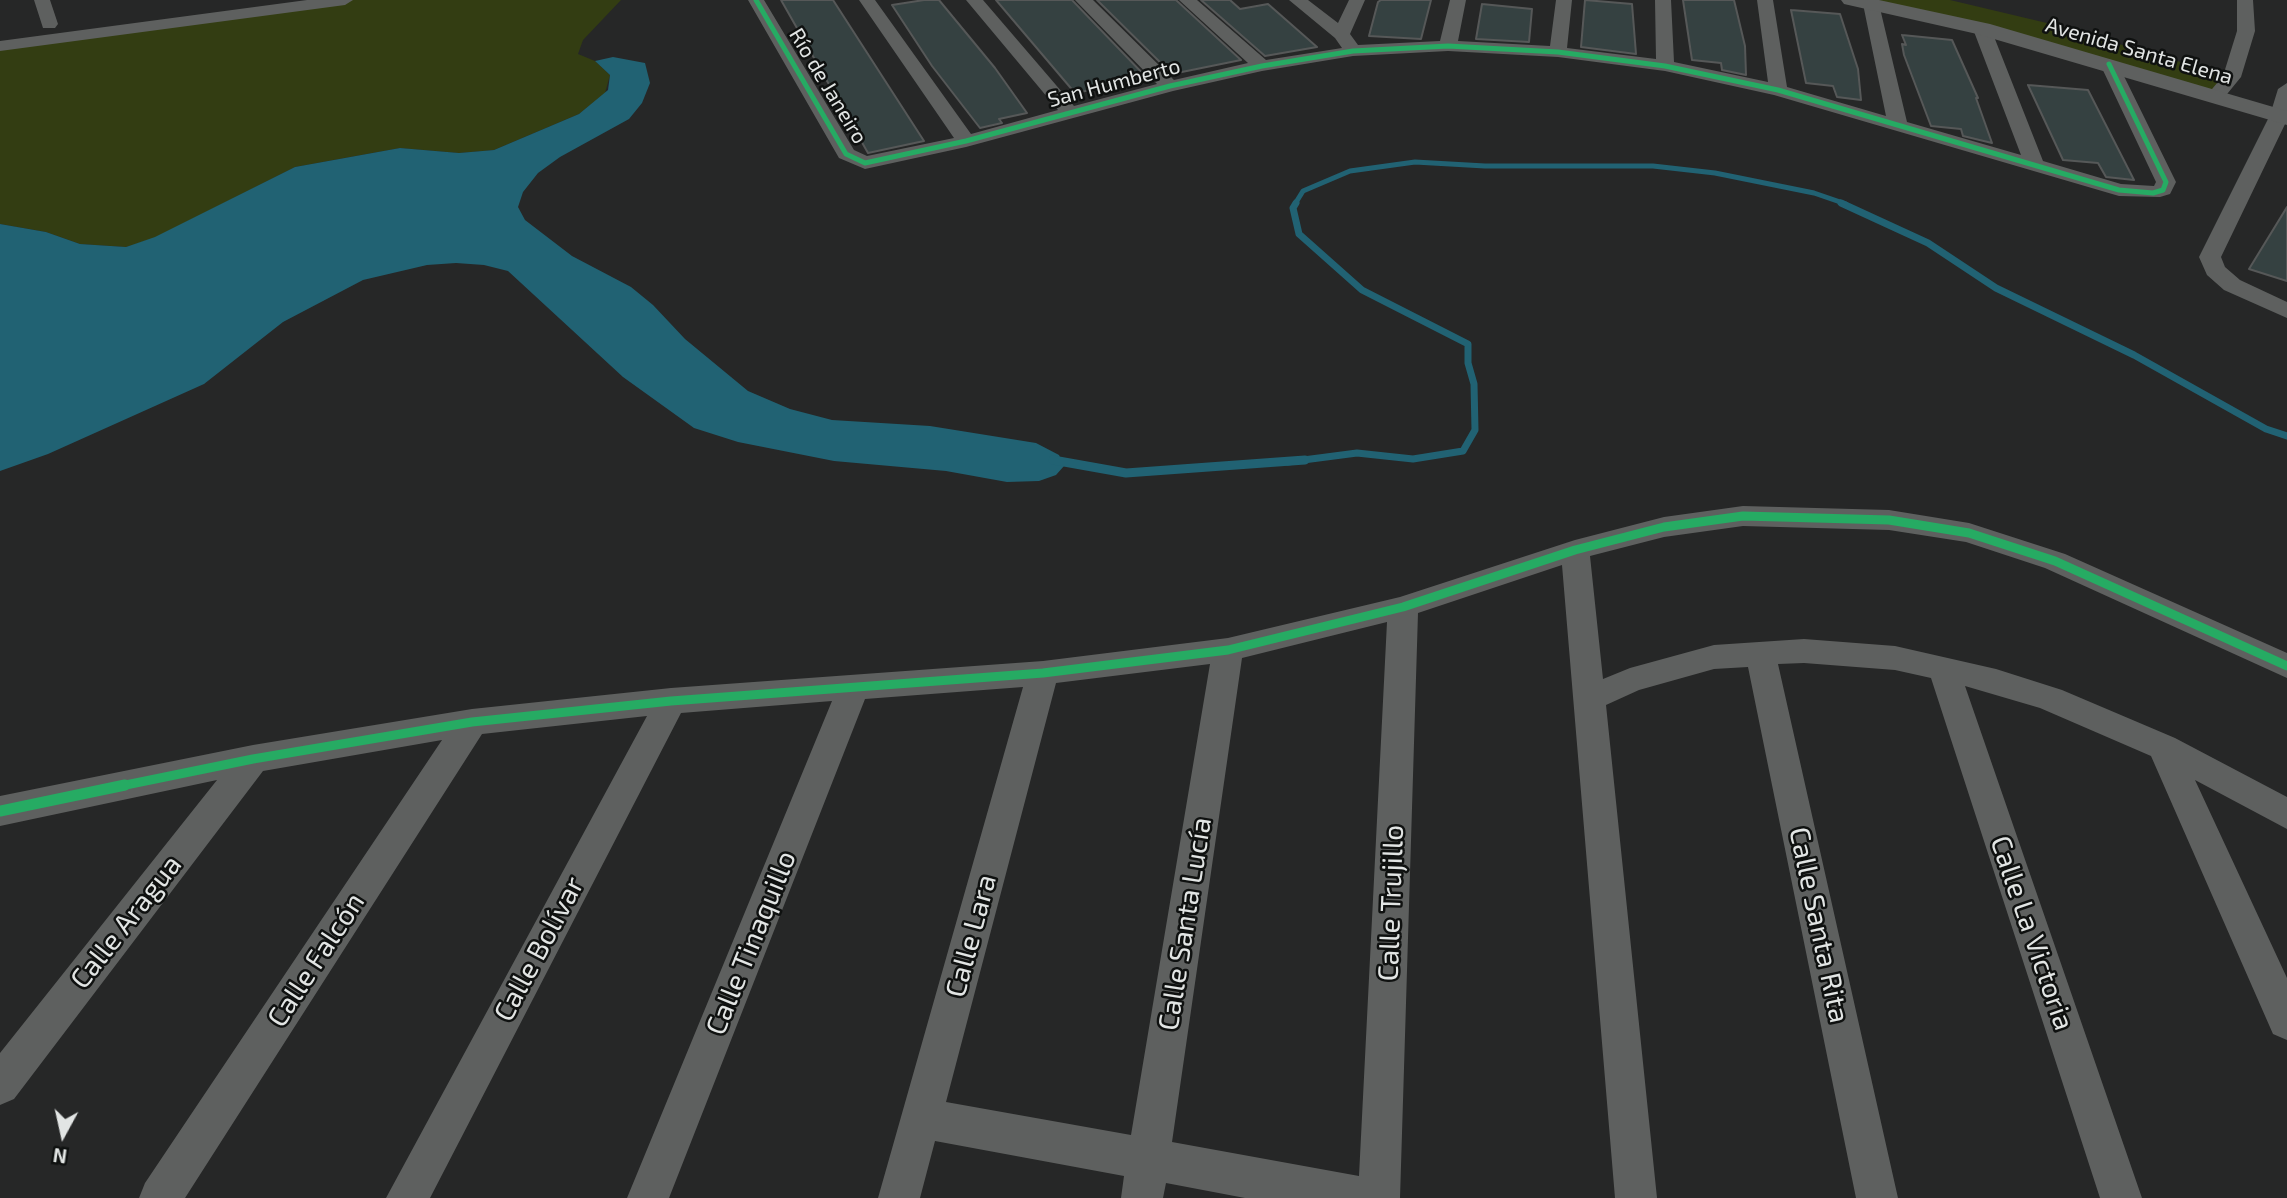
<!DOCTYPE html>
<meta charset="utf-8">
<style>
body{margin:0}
#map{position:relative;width:2287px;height:1198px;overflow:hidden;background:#262727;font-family:"Exo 2",sans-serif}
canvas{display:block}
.north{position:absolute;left:28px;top:1100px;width:70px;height:70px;-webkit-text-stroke:5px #0f1110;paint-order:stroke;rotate:188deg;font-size:19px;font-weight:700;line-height:28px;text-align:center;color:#e2e5e4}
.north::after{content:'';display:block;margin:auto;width:24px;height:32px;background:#e2e5e4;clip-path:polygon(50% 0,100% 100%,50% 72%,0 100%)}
</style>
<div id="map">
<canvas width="2287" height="1198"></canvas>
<div class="north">N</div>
</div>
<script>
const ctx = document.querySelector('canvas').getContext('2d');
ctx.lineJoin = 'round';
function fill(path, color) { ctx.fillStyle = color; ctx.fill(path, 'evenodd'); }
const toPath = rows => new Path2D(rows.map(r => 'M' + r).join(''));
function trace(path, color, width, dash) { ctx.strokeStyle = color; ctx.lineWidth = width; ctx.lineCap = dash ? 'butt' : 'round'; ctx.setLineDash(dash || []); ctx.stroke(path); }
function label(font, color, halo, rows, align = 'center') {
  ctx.font = font + ' "Exo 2",sans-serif'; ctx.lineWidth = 5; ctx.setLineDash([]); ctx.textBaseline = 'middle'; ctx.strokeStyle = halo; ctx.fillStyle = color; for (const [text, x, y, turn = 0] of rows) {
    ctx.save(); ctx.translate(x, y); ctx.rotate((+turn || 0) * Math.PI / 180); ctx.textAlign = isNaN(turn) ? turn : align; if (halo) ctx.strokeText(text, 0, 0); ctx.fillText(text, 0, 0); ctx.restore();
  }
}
fill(toPath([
 [345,0,621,0,583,40,578,54,595,61,610,75,605,93,579,114,494,150,459,153,400,148,295,167,155,238,126,247,80,244,46,232,0,224,0,46],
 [1851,0,1950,0,2051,24,2232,77,2216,95]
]), '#333d12');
fill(toPath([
 [613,57,645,63,650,83,642,103,629,119,560,157,538,173,523,192,518,207,525,220,572,256,631,287,653,305,685,339,748,391,790,409,832,420,930,426,1036,443,1059,455,1064,466,1056,475,1039,481,1007,482,946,471,834,461,738,442,694,428,623,377,508,271,484,265,456,263,427,265,363,280,283,322,204,384,48,454,0,471,0,224,46,232,80,244,126,247,155,237,295,167,400,148,459,153,494,150,579,114,608,90,610,75,595,61]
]), '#216273');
trace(toPath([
 [1295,204,1303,191,1350,171,1415,162,1485,166,1653,166,1715,173,1814,193,1846,204]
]), '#216273', 5);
trace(toPath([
 [1841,203,1928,243,1996,288,2134,355,2266,429,2287,436],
 [1053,460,1062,462],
 [1288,462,1357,453,1413,459,1463,451,1475,430,1474,384,1468,363,1468,344,1362,290,1299,234,1293,208,1296,203]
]), '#216273', 7);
trace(toPath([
 [1053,460,1126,473,1305,460]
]), '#216273', 9);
const building = toPath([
 [781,0,833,0,924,141,868,153,781,0],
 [924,0,939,0,995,68,1027,113,999,119,1002,123,980,128,932,66,892,5,924,0],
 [996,0,1072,0,1148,79,1075,93,996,0],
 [1097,0,1176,0,1241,60,1172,74,1097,0],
 [1201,0,1230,0,1240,9,1268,4,1317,47,1265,56,1201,0],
 [1381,0,1431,0,1421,39,1369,36,1378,2,1381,0],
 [1585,0,1632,4,1636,54,1581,47,1585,0],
 [1683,0,1734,0,1745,46,1746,75,1722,70,1721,63,1692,60,1683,0],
 [1482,4,1532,9,1529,42,1476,39,1482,4],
 [1791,10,1840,14,1858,69,1861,100,1837,97,1833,86,1806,83,1791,10],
 [1902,35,1952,40,1978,98,1976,98,1992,143,1963,136,1961,129,1931,126,1904,55,1902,44,1906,45,1902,35],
 [2028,85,2088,90,2134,180,2106,177,2098,163,2063,160,2028,85],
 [2287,207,2287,281,2249,269,2287,207]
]);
fill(building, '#354141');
trace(building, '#565858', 2);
fill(toPath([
 [34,0,50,0,58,24,55,28,43,28,34,0],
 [307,0,353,0,345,5,0,51,0,41,307,0],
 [748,0,764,0,854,150,867,156,954,138,859,0,875,0,971,134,1058,110,966,0,983,0,1074,106,1157,84,1075,0,1093,0,1174,80,1248,63,1179,0,1197,0,1266,60,1342,48,1335,38,1289,0,1308,0,1338,23,1349,0,1365,0,1350,34,1358,45,1440,41,1450,0,1466,0,1458,41,1550,46,1556,0,1572,0,1567,48,1656,59,1655,0,1671,0,1674,62,1768,82,1757,0,1773,0,1787,87,1886,116,1863,4,1865,0,1875,0,1879,4,1907,122,2021,155,1973,29,1982,24,1991,29,2043,161,2121,184,2154,186,2156,182,2100,64,2109,59,2118,64,2176,182,2170,194,2160,197,2119,196,1774,95,1665,71,1558,57,1448,51,1353,56,1262,71,1173,91,966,147,865,169,839,158,748,0],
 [2237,0,2253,0,2255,31,2241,77,2223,99,2216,101,2207,95,2223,76,2237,31,2237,0],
 [2287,83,2287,120,2221,257,2225,267,2240,280,2287,302,2287,318,2224,290,2207,275,2199,257,2270,115,2278,89,2287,83],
 [1743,506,1889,510,1969,523,2065,554,2287,653,2287,678,2045,568,1966,542,1889,530,1743,526,1664,537,1590,556,1603,679,1630,668,1714,645,1804,639,1895,646,1996,669,2062,690,2175,738,2287,797,2287,829,2195,780,2287,978,2287,1040,2273,1034,2151,756,2040,708,1965,686,2142,1198,2100,1198,1931,678,1895,670,1804,663,1778,664,1898,1198,1856,1198,1748,667,1714,669,1639,690,1606,705,1657,1198,1615,1198,1562,565,1418,613,1400,1198,1245,1198,1166,1183,1163,1198,1121,1198,1124,1176,935,1141,920,1198,878,1198,1023,687,865,699,669,1198,627,1198,832,701,681,713,430,1198,386,1198,647,716,482,734,185,1198,139,1198,145,1183,442,740,263,771,14,1099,0,1105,0,1053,217,780,0,826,0,796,253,745,472,709,671,688,1043,661,1228,638,1400,597,1575,540,1664,517,1743,506],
 [1387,622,1359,1176,1172,1142,1242,658,1387,622],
 [1210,664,1131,1135,946,1102,1056,683,1210,664]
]), '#5e605f');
fill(toPath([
 [1841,0,1879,0,1990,24,2287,111,2287,125,1977,34,1844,4,1841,0]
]), '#5e605f');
trace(toPath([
 [756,0,846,154,865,163,966,141,1170,86,1262,66,1353,51,1448,46,1558,52,1665,66,1778,90,2119,190,2153,193,2163,190,2166,182,2109,64]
]), '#26ab63', 5);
trace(toPath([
 [116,787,253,759,472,722,671,701,1043,673,1228,650,1403,607,1575,550,1664,527,1743,516,1889,520,1969,533,2055,561,2287,666]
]), '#26ab63', 9);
trace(toPath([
 [0,811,125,785]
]), '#26ab63', 11);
label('21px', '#e2e5e4', '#0f1110', [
 ["Avenida Santa Elena",2139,51,16],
 ["San Humberto",1114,83,-15],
 ["Río de Janeiro",828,86,59]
]);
label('28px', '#e2e5e4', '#0f1110', [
 ["Calle Trujillo",1391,903,-88],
 ["Calle Aragua",126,922,-52],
 ["Calle Santa Lucía",1185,924,-81],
 ["Calle Santa Rita",1819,925,78],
 ["Calle La Victoria",2032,933,71],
 ["Calle Lara",971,936,-75],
 ["Calle Tinaquillo",751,943,-68],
 ["Calle Bolívar",539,949,-62],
 ["Calle Falcón",316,960,-57]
]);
</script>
